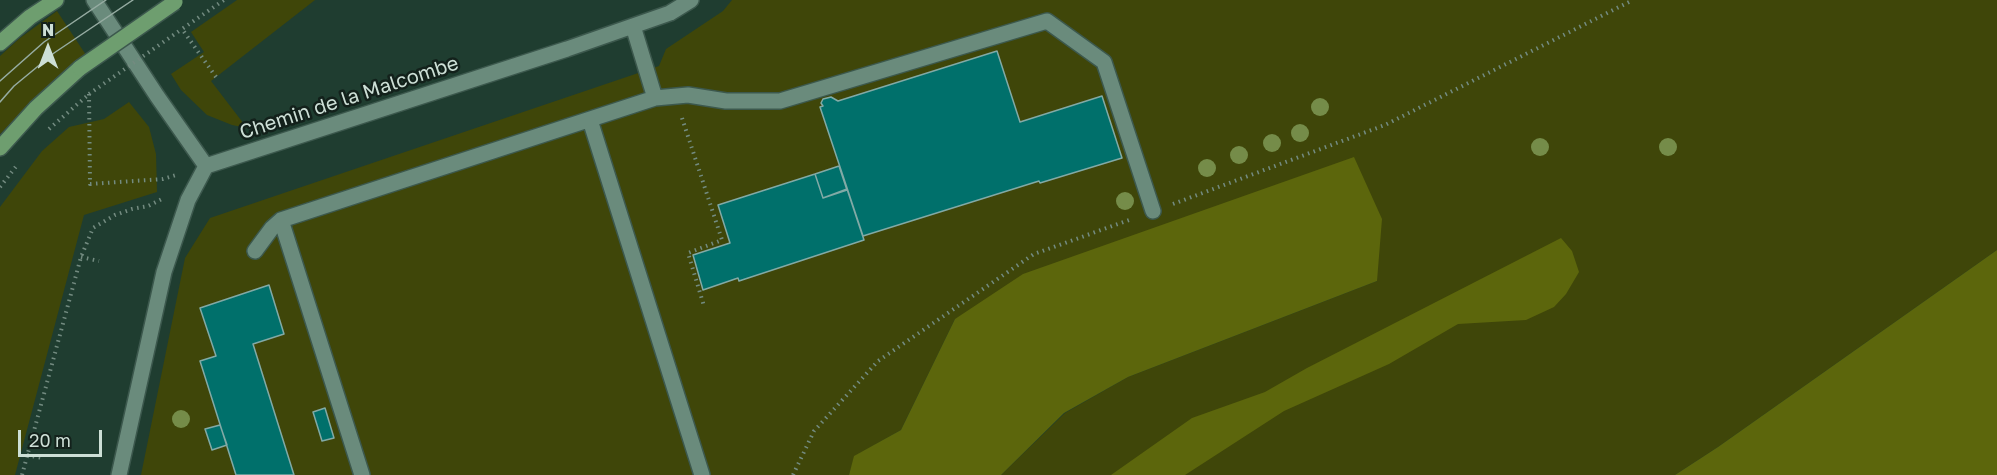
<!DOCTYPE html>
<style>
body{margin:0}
#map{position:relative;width:1997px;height:475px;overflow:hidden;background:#1f3d30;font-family:"Golos Text",sans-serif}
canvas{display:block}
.north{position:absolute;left:18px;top:18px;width:60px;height:60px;-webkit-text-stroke:4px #13211b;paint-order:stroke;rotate:0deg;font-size:16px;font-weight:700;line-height:24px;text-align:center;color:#cddfd6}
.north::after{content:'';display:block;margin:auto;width:21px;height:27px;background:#cddfd6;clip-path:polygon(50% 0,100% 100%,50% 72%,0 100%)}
.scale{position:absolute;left:18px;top:430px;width:84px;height:27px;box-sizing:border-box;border:3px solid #cddfd6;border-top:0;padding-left:8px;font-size:18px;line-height:21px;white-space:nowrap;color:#cddfd6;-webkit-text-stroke:4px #13211b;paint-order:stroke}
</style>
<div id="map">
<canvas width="1997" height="475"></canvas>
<div class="north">N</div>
<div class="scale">20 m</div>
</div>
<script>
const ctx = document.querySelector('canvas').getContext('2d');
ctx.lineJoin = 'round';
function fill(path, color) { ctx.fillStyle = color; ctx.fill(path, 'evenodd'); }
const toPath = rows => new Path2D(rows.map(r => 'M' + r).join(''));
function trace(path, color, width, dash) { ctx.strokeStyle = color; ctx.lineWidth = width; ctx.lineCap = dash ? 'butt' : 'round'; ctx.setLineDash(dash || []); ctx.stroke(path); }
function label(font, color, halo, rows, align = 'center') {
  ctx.font = font + ' "Golos Text",sans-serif'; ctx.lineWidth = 5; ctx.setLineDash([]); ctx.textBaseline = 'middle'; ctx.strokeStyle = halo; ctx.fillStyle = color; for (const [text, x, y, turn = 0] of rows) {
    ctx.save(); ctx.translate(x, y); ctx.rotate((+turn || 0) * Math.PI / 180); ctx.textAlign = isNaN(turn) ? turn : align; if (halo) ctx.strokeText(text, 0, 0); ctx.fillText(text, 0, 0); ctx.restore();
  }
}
fill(toPath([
 [237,0,315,0,211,81,247,128,232,125,207,115,181,90,171,74,204,52,191,32],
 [732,0,1997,0,1997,250,1718,447,1675,475,1001,475,1065,413,1128,377,1377,281,955,319,901,430,855,456,849,475,141,475,185,258,210,218,659,66,666,49,723,11],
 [57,11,86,55,58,76,0,134,0,56,20,38],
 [129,102,149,127,156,154,157,192,84,215,15,475,0,475,0,207,42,151,69,127,104,119]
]), '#3f4609');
fill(toPath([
 [1354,157,1382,219,1377,281,1128,377,1064,413,1001,475,849,475,854,456,901,430,955,319,1023,274],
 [1561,238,1572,251,1579,272,1566,294,1554,307,1526,320,1458,324,1389,364,1284,411,1185,475,1111,475,1192,418,1265,392,1307,368],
 [1997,250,1997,475,1675,475,1718,447]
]), '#5c660c');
const building = toPath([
 [997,51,1020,122,1102,96,1122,158,1040,183,1039,181,863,236,820,107,823,106,821,103,823,99,831,97,838,101,997,51],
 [839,166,847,190,823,198,815,174,839,166],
 [815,174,823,198,847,189,864,240,739,281,738,278,703,290,693,255,730,243,718,205,815,174],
 [269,285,284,334,253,344,294,475,236,475,200,361,216,356,200,308,269,285],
 [325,408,334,438,322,441,313,412,325,408],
 [220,425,227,445,212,450,205,429,220,425]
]);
fill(building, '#00706b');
trace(building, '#82aaa6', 1.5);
const minor = toPath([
 [94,0,157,96,206,166],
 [633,26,655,98],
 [590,120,702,475],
 [206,166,567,49,670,13,691,0],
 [281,220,362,475],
 [255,251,272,228,281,220,655,98,688,95,726,101,780,101,1047,21,1104,62,1153,211],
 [119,475,164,272,188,200,206,166]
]);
const major = toPath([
 [0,43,30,17,56,0],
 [0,148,36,108,80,68]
]);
trace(minor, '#3c584d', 18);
trace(major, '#3c584d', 18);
trace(toPath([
 [216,77,182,29,224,0],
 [89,94,90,184,163,179,176,175],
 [682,118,722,240,688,253,704,306],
 [49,129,88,95],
 [0,187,18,164],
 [1173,204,1385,125,1633,0],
 [81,257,99,261],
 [27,455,42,458],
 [22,475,81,257,93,228,115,215,132,209,148,206,162,199],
 [793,475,814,431,878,361,1034,254,1132,219]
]), '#738b80', 4, [1.5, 4.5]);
trace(minor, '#6a8b7c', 15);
trace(major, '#6e9e6f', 15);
trace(toPath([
 [0,81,44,42,106,0],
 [0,102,14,86,54,53,133,0]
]), '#96aca2', 1.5);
const majorBridge = toPath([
 [80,68,175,2]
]);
trace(majorBridge, '#3c584d', 18, []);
trace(toPath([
 [89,94,182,29]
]), '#738b80', 4, [1.5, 4.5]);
trace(majorBridge, '#6e9e6f', 15);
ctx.fillStyle = '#758c49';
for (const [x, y] of [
 [1320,107],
 [1300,133],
 [1272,143],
 [1540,147],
 [1668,147],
 [1239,155],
 [1207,168],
 [1125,201],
 [181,419]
]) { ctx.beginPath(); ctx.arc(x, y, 9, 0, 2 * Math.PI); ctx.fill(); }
label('20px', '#cddfd6', '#13211b', [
 ["Chemin de la Malcombe",349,98,-18]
]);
</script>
